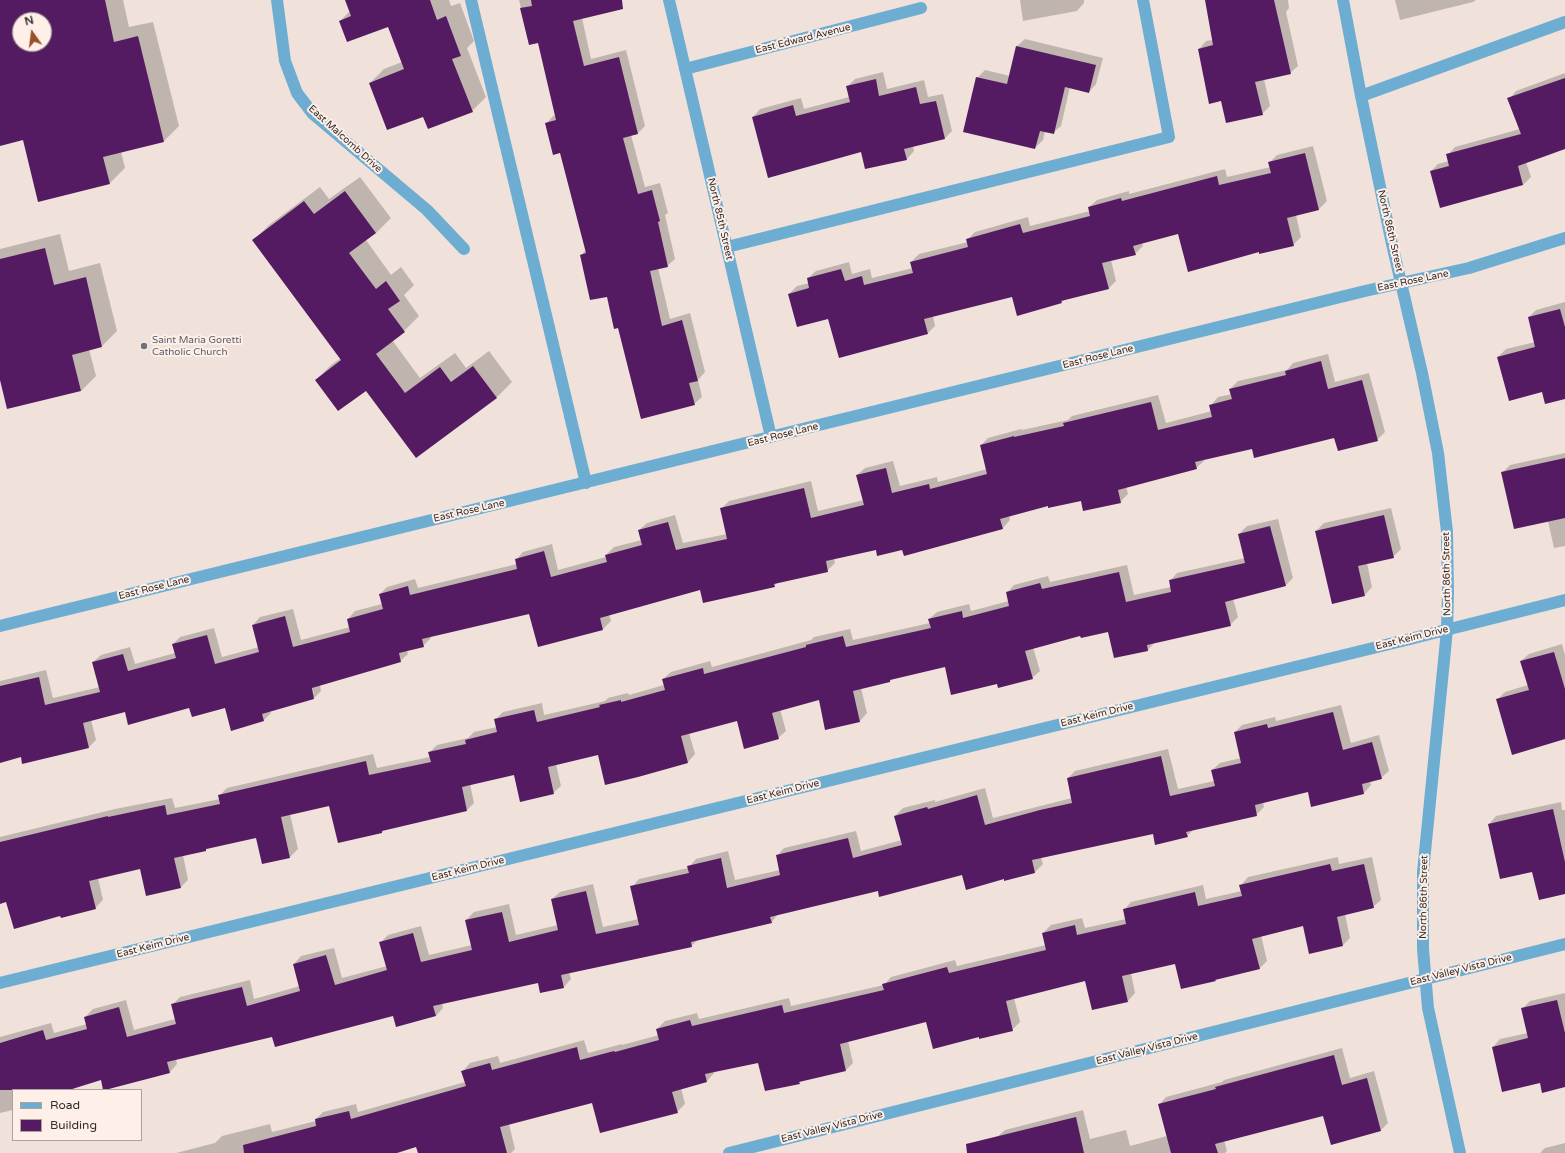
<!DOCTYPE html>
<style>
body{margin:0}
#map{position:relative;width:1565px;height:1153px;overflow:hidden;background:#f0e2db;font-family:"Varela Round",sans-serif}
canvas{display:block}
.legend{position:absolute;left:12px;top:1089px;width:130px;height:52px;box-sizing:border-box;background:#feefe8;border:1px solid #ada29c;margin:0;padding:5px 7px;list-style:none;font-size:12px;color:#332e2b}
.legend li{display:flex;align-items:center;gap:8px;height:20px}
.legend b{width:20px;border:1px solid #ada29c}
.north{position:absolute;left:12px;top:12px;width:40px;height:40px;box-sizing:border-box;background:#feefe8;border:1px solid #ada29c;border-radius:50%;rotate:346deg;font-size:11px;font-weight:700;line-height:16px;text-align:center;color:#332e2b}
.north::after{content:'';display:block;margin:auto;width:14px;height:18px;background:#975029;clip-path:polygon(50% 0,100% 100%,50% 72%,0 100%)}
</style>
<div id="map">
<canvas width="1565" height="1153"></canvas>
<ul class="legend">
<li><b style="height:5px;background:#6eadd2"></b>Road</li>
<li><b style="height:11px;background:#551b62"></b>Building</li>
</ul>
<div class="north">N</div>
</div>
<script>
const ctx = document.querySelector('canvas').getContext('2d');
ctx.lineJoin = 'round';
function fill(path, color) { ctx.fillStyle = color; ctx.fill(path, 'evenodd'); }
const toPath = rows => new Path2D(rows.map(r => 'M' + r).join(''));
function trace(path, color, width, dash) { ctx.strokeStyle = color; ctx.lineWidth = width; ctx.lineCap = dash ? 'butt' : 'round'; ctx.setLineDash(dash || []); ctx.stroke(path); }
function label(font, color, halo, rows, align = 'center') {
  ctx.font = font + ' "Varela Round",sans-serif'; ctx.lineWidth = 4; ctx.setLineDash([]); ctx.textBaseline = 'middle'; ctx.strokeStyle = halo; ctx.fillStyle = color; for (const [text, x, y, turn = 0] of rows) {
    ctx.save(); ctx.translate(x, y); ctx.rotate((+turn || 0) * Math.PI / 180); ctx.textAlign = isNaN(turn) ? turn : align; if (halo) ctx.strokeText(text, 0, 0); ctx.fillText(text, 0, 0); ctx.restore();
  }
}
fill(toPath([
 [0,0,123,0,129,27,153,22,179,126,164,141,121,152,125,168,110,183,24,139,0,145],
 [20,20,44,20,44,44,20,44],
 [346,0,449,0,451,6,460,3,474,41,467,48,486,97,472,111,424,115,370,83,384,69,402,62,388,26,340,21,350,11],
 [519,0,613,0,582,18,591,59,626,50,645,126,637,134,631,135,645,187,660,183,668,213,665,215,675,259,667,266,658,268,670,319,690,313,705,372,698,380,702,397,694,404,619,327,608,295,581,255,586,250,560,152,546,124,553,116,556,115,538,42,530,44],
 [1020,0,1084,0,1084,3,1077,11,1023,21],
 [1206,0,1288,0,1289,8,1286,12,1298,66,1290,73,1264,79,1270,106,1262,114,1222,100,1199,49,1206,41,1213,40],
 [1395,0,1476,0,1473,2,1400,20],
 [1025,39,1103,58,1096,84,1089,92,1070,87,1061,126,1053,133,1045,131,1043,140,1035,148,977,78,985,70,1010,76,1017,46],
 [883,72,887,89,924,80,928,97,943,94,952,131,945,138,913,146,914,151,907,159,866,168,862,151,753,117,760,109,801,98,804,109,849,97,847,87,855,79],
 [1565,73,1565,148,1526,162,1531,177,1523,185,1440,207,1431,171,1438,164,1449,161,1448,155,1455,147,1520,129,1509,99,1516,91],
 [1313,146,1327,201,1319,209,1296,215,1301,237,1293,245,1260,251,1178,233,1142,243,1143,246,1135,254,1111,260,1116,281,1109,288,1065,299,1061,303,1013,296,933,316,935,326,928,333,829,317,789,294,797,286,809,283,808,278,816,271,849,262,852,274,870,269,872,278,913,268,911,262,919,254,968,242,967,240,975,232,1028,217,1030,226,1090,211,1089,207,1097,200,1129,191,1129,194,1225,169,1227,177,1271,167,1269,163,1277,155],
 [360,177,391,218,376,233,366,240,391,275,401,267,414,285,404,295,419,316,404,331,392,340,420,378,455,353,466,368,489,351,512,382,497,397,416,456,366,389,316,380,331,365,341,358,254,240,269,225,320,187,329,199],
 [60,234,69,271,100,263,117,331,102,346,89,349,96,376,81,391,0,376,0,249],
 [1565,302,1565,398,1543,391,1498,357,1506,349,1535,342,1529,317,1536,310],
 [1328,354,1335,382,1369,373,1385,432,1377,440,1335,437,1252,448,1203,459,1204,461,1196,468,1126,486,1128,494,1120,502,1082,499,1048,504,1009,515,1010,520,1003,528,905,554,903,549,876,548,834,558,835,563,827,571,778,582,774,586,701,589,609,614,611,621,603,629,538,646,530,612,430,636,431,638,423,646,407,650,408,654,400,661,320,685,321,691,314,698,270,710,271,713,263,721,225,706,125,710,91,720,96,740,88,748,21,756,0,762,0,681,46,670,53,698,100,687,93,662,101,655,130,647,135,664,175,653,173,644,180,637,214,628,222,657,259,647,253,625,260,617,293,609,301,640,350,627,348,619,355,611,382,604,380,594,387,587,415,579,418,588,517,564,516,560,523,552,552,544,558,570,606,557,606,555,614,547,642,540,639,530,647,523,675,515,683,543,727,534,721,509,729,501,811,481,818,511,864,500,857,475,865,468,893,461,900,486,937,477,938,482,987,469,981,445,988,438,1021,429,1022,430,1068,420,1072,416,1158,395,1166,423,1212,411,1211,405,1218,397,1232,394,1230,389,1238,381,1287,370,1293,363],
 [311,683,314,694,312,694],
 [1565,453,1565,546,1554,548,1548,521,1503,472,1510,465],
 [1391,508,1401,549,1393,557,1367,563,1372,587,1365,595,1333,602,1316,531,1324,523],
 [1278,519,1293,578,1286,585,1233,598,1238,617,1230,625,1155,642,1148,650,1115,657,1109,631,1081,635,1033,647,1040,671,1032,678,998,683,946,666,893,678,890,681,861,688,867,713,860,721,819,699,780,709,786,731,778,738,737,720,689,733,695,754,688,762,599,754,556,764,561,786,553,793,514,773,470,784,474,803,467,810,385,829,382,832,330,805,290,814,298,849,290,857,263,863,257,837,183,855,188,880,180,888,141,868,98,878,103,900,95,908,61,914,7,901,0,903,0,837,115,809,172,798,175,808,220,799,219,796,227,788,373,754,377,768,430,757,429,753,437,745,468,738,474,732,497,727,495,720,503,712,542,703,544,715,605,701,608,698,628,693,629,695,664,685,663,679,671,672,710,661,712,667,811,640,814,637,850,629,853,640,930,623,929,619,937,612,969,604,971,611,1009,601,1007,593,1014,585,1048,576,1050,582,1127,565,1134,595,1171,587,1170,581,1177,573,1245,558,1239,534,1247,526],
 [1562,644,1565,655,1565,738,1497,700,1505,692,1528,685,1521,661,1529,654],
 [1341,705,1351,743,1379,735,1389,771,1381,778,1370,781,1371,785,1364,793,1308,791,1263,802,1264,807,1256,815,1194,829,1187,836,1153,833,1041,857,1043,864,1035,872,1005,880,1005,878,963,874,878,890,778,914,771,923,698,940,691,946,569,972,571,979,564,987,538,981,442,1003,443,1008,436,1016,394,1014,273,1035,176,1059,177,1064,170,1072,102,1079,66,1090,13,1090,13,1110,0,1113,0,1037,51,1023,54,1033,87,1024,85,1017,93,1009,126,1000,134,1030,175,1019,172,1005,180,997,250,980,254,999,300,986,294,964,301,956,334,948,342,978,387,966,381,942,388,935,421,926,429,955,472,945,466,920,474,912,509,904,516,935,558,925,552,899,560,892,593,884,603,927,639,919,632,887,639,879,688,868,696,859,728,851,735,880,780,870,777,856,784,848,856,831,861,851,902,840,895,816,903,808,935,800,935,802,985,788,993,818,1072,798,1068,778,1075,771,1168,749,1178,789,1214,781,1212,770,1220,763,1241,758,1235,732,1242,725,1275,717,1276,721],
 [1561,802,1562,810,1565,810,1565,893,1533,871,1489,824,1496,816],
 [1338,857,1339,864,1372,857,1381,900,1373,907,1345,914,1350,938,1343,945,1304,925,1261,935,1267,961,1259,969,1217,978,1215,981,1176,962,1131,973,1135,993,1128,1001,1086,980,1014,998,1020,1022,1012,1030,979,1036,926,1021,848,1041,853,1063,846,1070,801,1081,799,1083,759,1061,714,1071,714,1073,707,1081,681,1088,685,1104,677,1112,592,1102,509,1124,515,1149,511,1153,419,1153,417,1146,393,1153,176,1153,215,1143,222,1136,270,1124,272,1132,316,1121,316,1119,323,1112,356,1104,358,1112,465,1082,463,1071,470,1063,498,1056,500,1063,584,1040,588,1053,622,1044,622,1045,659,1035,657,1029,665,1021,697,1013,699,1019,789,998,791,1006,884,985,891,977,955,960,957,966,1046,945,1043,933,1051,925,1082,918,1085,928,1126,919,1124,910,1131,902,1203,885,1206,899,1242,891,1241,885,1248,877],
 [1565,993,1565,1086,1541,1082,1493,1047,1500,1039,1528,1033,1522,1009,1530,1001],
 [1342,1048,1350,1078,1374,1071,1388,1123,1381,1130,1324,1115,1224,1140,1227,1151,1225,1153,1001,1153,997,1137,1005,1130,1083,1110,1090,1139,1126,1130,1130,1146,1167,1136,1159,1105,1166,1097,1222,1082,1224,1080],
 [1565,1143,1565,1153,1540,1153,1545,1148]
]), '#0003');
fill(toPath([
 [0,0,105,0,114,42,138,36,164,142,103,157,110,184,38,202,23,140,0,146],
 [20,20,44,20,44,44,20,44],
 [345,0,430,0,437,20,446,16,461,56,452,59,473,112,428,129,423,117,387,130,369,83,404,69,388,27,347,42,339,21,351,16],
 [531,0,622,0,623,9,573,21,584,66,619,57,638,134,623,138,638,194,652,190,660,221,658,222,668,267,650,271,662,326,682,320,698,381,689,383,695,405,641,419,618,328,614,329,607,297,590,300,580,255,586,253,560,153,553,155,545,123,556,120,538,43,529,45,520,8,532,6],
 [1205,0,1274,0,1291,74,1255,82,1263,115,1226,123,1221,101,1209,104,1198,49,1213,45],
 [1016,46,1096,65,1089,93,1065,87,1054,134,1040,131,1035,149,963,132,976,77,1007,84],
 [1565,78,1565,149,1518,166,1523,185,1440,208,1430,171,1449,166,1446,154,1521,134,1507,98],
 [876,79,879,96,916,87,920,104,936,101,945,139,904,149,907,160,865,169,861,152,768,178,752,117,793,105,796,116,850,102,846,86],
 [1305,153,1319,210,1287,218,1294,246,1259,254,1259,252,1188,272,1178,234,1133,246,1136,255,1102,263,1109,289,1061,301,1062,303,1017,316,1012,297,924,319,928,334,839,358,828,319,797,327,788,294,809,288,807,278,841,269,845,281,862,276,864,285,913,273,910,262,968,247,966,239,1020,224,1023,233,1090,216,1088,207,1121,198,1122,201,1217,176,1219,185,1271,173,1268,162],
 [345,191,376,233,349,253,376,289,386,281,400,301,388,309,405,332,376,354,405,393,440,367,451,382,473,366,497,398,416,458,366,391,338,411,315,380,341,360,252,240,304,201,314,214],
 [45,248,54,285,86,277,102,347,72,355,81,391,7,409,0,380,0,259],
 [1560,309,1565,327,1565,399,1545,404,1542,392,1509,401,1497,357,1535,347,1528,317],
 [1321,361,1328,389,1362,380,1378,441,1338,451,1334,438,1254,458,1252,449,1195,462,1197,469,1118,490,1121,503,1083,511,1081,501,1048,508,1048,506,1000,519,1003,529,904,556,902,550,877,556,876,550,826,561,828,572,774,584,775,587,703,603,700,590,600,618,603,630,538,647,529,614,422,639,424,647,399,653,401,662,312,688,314,699,262,714,264,721,231,731,225,708,192,717,189,708,128,725,125,712,83,723,89,748,22,764,21,757,0,763,0,686,39,677,45,705,100,692,92,662,123,654,128,671,176,658,172,644,207,635,215,664,259,652,252,625,285,616,293,647,350,632,347,619,383,609,379,594,408,586,410,595,517,569,515,559,544,551,551,577,607,562,605,555,642,545,638,530,668,522,676,550,727,539,720,508,804,488,811,518,864,505,856,475,886,468,892,493,929,484,930,489,987,474,980,445,1014,436,1014,437,1064,426,1063,423,1151,402,1158,430,1212,417,1209,405,1232,399,1229,389,1286,375,1285,371],
 [1565,458,1565,518,1514,529,1501,472],
 [1384,515,1394,558,1358,566,1365,596,1332,604,1315,531],
 [1270,526,1286,586,1225,602,1231,626,1147,645,1148,651,1114,658,1108,632,1081,638,1080,636,1025,651,1033,679,998,688,997,684,951,695,945,667,890,680,890,682,853,691,860,722,825,730,819,700,772,713,779,739,744,749,737,721,681,736,688,763,638,777,605,785,598,755,548,767,554,794,520,802,514,775,462,787,467,811,382,831,382,833,338,843,329,806,281,817,290,858,262,864,256,838,206,849,206,851,174,858,181,888,146,896,140,869,89,881,96,909,61,918,60,916,14,929,6,902,0,904,0,842,108,816,108,817,165,805,167,815,220,804,218,795,366,761,369,775,431,762,428,752,466,744,465,740,497,732,494,719,534,710,537,722,600,707,599,705,621,700,621,702,665,690,662,679,703,668,704,674,806,647,806,645,843,636,846,647,931,628,928,619,962,611,963,618,1009,606,1006,592,1040,583,1042,589,1119,572,1126,602,1171,592,1169,580,1245,563,1238,534],
 [1554,652,1565,689,1565,739,1512,755,1496,699,1529,690,1520,661],
 [1333,712,1343,750,1372,742,1382,779,1362,784,1364,794,1311,807,1308,792,1255,805,1257,816,1186,832,1188,837,1155,845,1153,834,1032,860,1035,873,1004,881,1004,879,966,890,962,875,879,897,878,891,770,917,772,923,691,942,692,947,561,975,564,988,540,993,538,983,433,1006,436,1016,396,1027,393,1016,275,1047,272,1037,167,1062,170,1073,105,1090,103,1090,101,1080,69,1090,0,1090,0,1043,43,1030,46,1040,87,1029,84,1017,119,1007,127,1037,176,1024,171,1004,242,987,247,1006,300,991,293,964,326,955,335,985,387,970,379,942,413,933,421,962,472,950,465,920,502,912,509,942,558,930,551,899,586,891,596,934,639,925,630,886,689,873,687,866,721,858,727,888,780,875,776,855,848,838,853,858,902,845,894,816,927,807,928,809,977,795,985,825,1040,810,1072,803,1067,778,1161,756,1170,796,1215,786,1211,770,1241,763,1234,732,1267,724,1268,728],
 [1553,809,1565,862,1565,894,1539,900,1532,872,1500,879,1488,824],
 [1330,864,1332,871,1364,864,1374,908,1337,917,1343,946,1309,954,1303,926,1252,939,1260,969,1215,980,1216,981,1181,989,1175,964,1122,976,1128,1002,1092,1010,1085,981,1006,1001,1013,1031,979,1039,979,1037,933,1049,926,1022,840,1044,846,1071,799,1082,800,1084,765,1091,758,1063,705,1074,707,1082,672,1092,678,1113,600,1133,592,1103,500,1127,507,1153,418,1153,416,1147,397,1153,244,1153,243,1145,316,1126,315,1119,349,1111,351,1119,466,1086,461,1071,490,1063,492,1070,577,1047,580,1060,614,1051,615,1052,659,1040,656,1029,690,1020,692,1026,782,1005,784,1013,884,990,882,984,947,967,949,973,1046,950,1042,933,1075,925,1077,935,1126,924,1123,909,1195,892,1198,906,1242,896,1239,885],
 [1557,1000,1565,1033,1565,1087,1542,1093,1540,1083,1502,1092,1492,1047,1528,1038,1521,1008],
 [1334,1055,1342,1085,1367,1078,1381,1131,1331,1145,1323,1116,1215,1144,1218,1153,1171,1153,1158,1104,1216,1089,1215,1087],
 [1076,1117,1084,1153,967,1153,966,1144]
]), '#551b62');
trace(toPath([
 [277,0,285,61,297,93,313,114,427,210,464,249],
 [471,0,586,483],
 [669,0,771,437],
 [1343,0,1361,96,1392,244,1422,373,1438,453,1447,532,1448,593,1447,630,1423,872,1423,949,1428,1008,1460,1153],
 [685,69,921,8],
 [1361,96,1565,22],
 [727,247,1169,137,1143,0],
 [0,626,1365,291,1469,268,1565,238],
 [0,983,1410,639,1565,600],
 [729,1153,1565,944]
]), '#6eadd2', 12);
for (const [x, y, r, color] of [
 [144,346,4,"#6b7280"]
]) { const dot = new Path2D(); dot.arc(x, y, r, 0, 2 * Math.PI); ctx.fillStyle = color; ctx.fill(dot); trace(dot, '#feefe8', 1.5); }
label('10px', '#332e2b', '#feefe8', [
 ["East Edward Avenue",803,39,-14],
 ["East Malcomb Drive",345,139,42],
 ["North 85th Street",720,219,77],
 ["North 86th Street",1390,231,77],
 ["East Rose Lane",1413,281,-12],
 ["East Rose Lane",1098,357,-14],
 ["East Rose Lane",783,435,-14],
 ["East Rose Lane",469,511,-13],
 ["North 86th Street",1447,574,-91],
 ["East Rose Lane",154,588,-14],
 ["East Keim Drive",1412,638,-14],
 ["East Keim Drive",1097,715,-14],
 ["East Keim Drive",783,792,-14],
 ["East Keim Drive",468,869,-14],
 ["North 86th Street",1424,897,-89],
 ["East Keim Drive",153,946,-14],
 ["East Valley Vista Drive",1461,970,-14],
 ["East Valley Vista Drive",1147,1049,-14],
 ["East Valley Vista Drive",832,1127,-14]
]);
label('10px', '#5b616d', '#feefe8', [
 ["Saint Maria Goretti",152,340],
 ["Catholic Church",152,352]
], 'left');
</script>
